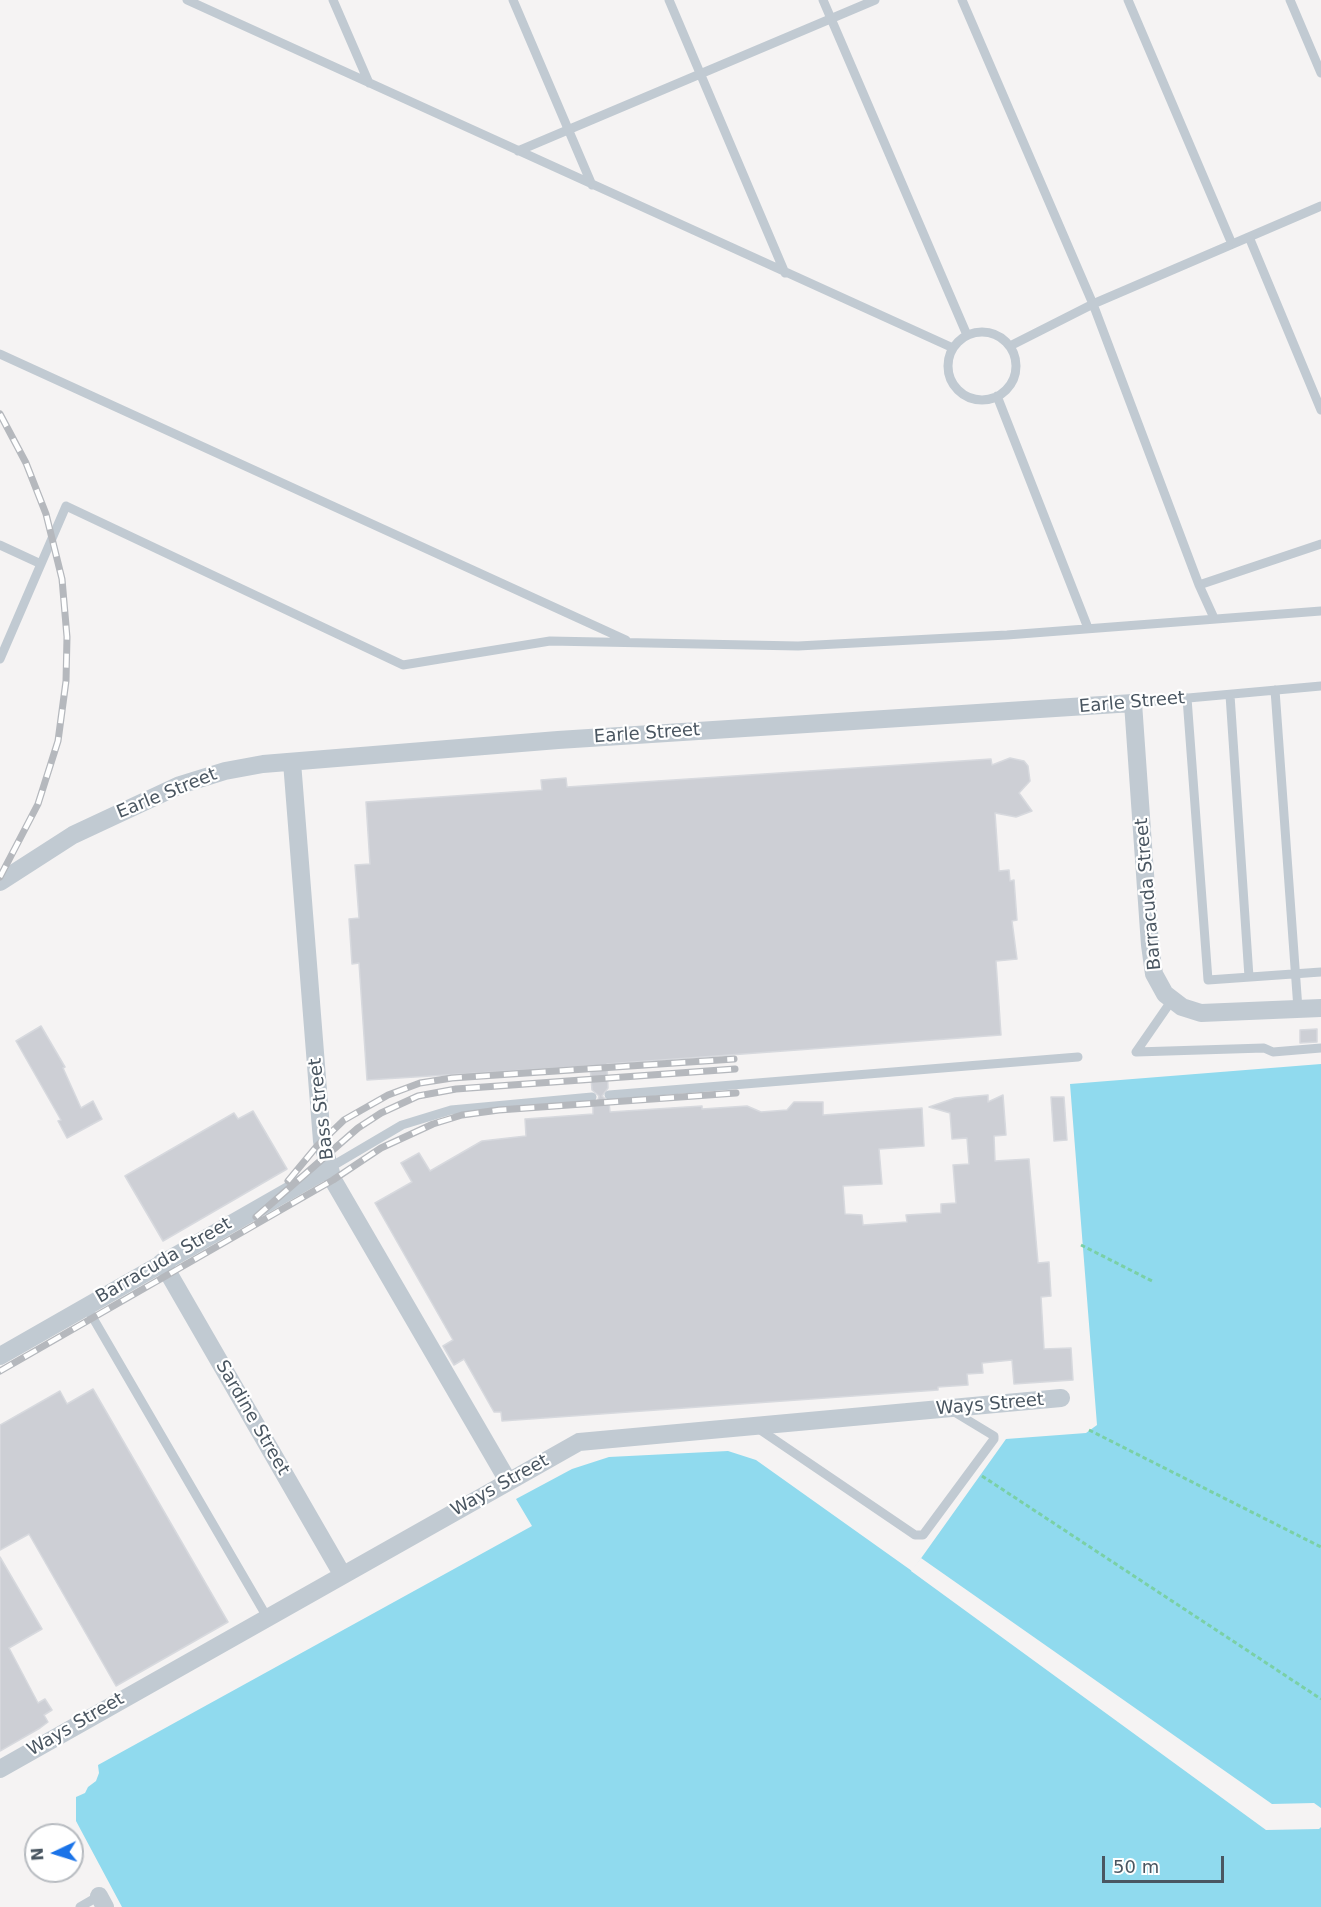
<!DOCTYPE html>
<style>
body{margin:0}
#map{position:relative;width:1321px;height:1907px;overflow:hidden;background:#f5f3f3;font-family:"DejaVu Sans",sans-serif}
canvas{display:block}
.north{position:absolute;left:24px;top:1823px;width:60px;height:60px;box-sizing:border-box;background:#fff;border:2px solid #b7bbc0;border-radius:50%;rotate:266deg;font-size:16px;font-weight:700;line-height:24px;text-align:center;color:#4a5661}
.north::after{content:'';display:block;margin:auto;width:21px;height:27px;background:#1a73e8;clip-path:polygon(50% 0,100% 100%,50% 72%,0 100%)}
.scale{position:absolute;left:1102px;top:1856px;width:122px;height:27px;box-sizing:border-box;border:3px solid #4a5661;border-top:0;padding-left:8px;font-size:18px;line-height:21px;white-space:nowrap;color:#4a5661;-webkit-text-stroke:4px #fff;paint-order:stroke}
</style>
<div id="map">
<canvas width="1321" height="1907"></canvas>
<div class="north">N</div>
<div class="scale">50 m</div>
</div>
<script>
const ctx = document.querySelector('canvas').getContext('2d');
ctx.lineJoin = 'round';
function fill(path, color) { ctx.fillStyle = color; ctx.fill(path, 'evenodd'); }
const toPath = rows => new Path2D(rows.map(r => 'M' + r).join(''));
function trace(path, color, width, dash) { ctx.strokeStyle = color; ctx.lineWidth = width; ctx.lineCap = dash ? 'butt' : 'round'; ctx.setLineDash(dash || []); ctx.stroke(path); }
function label(font, color, halo, rows, align = 'center') {
  ctx.font = font + ' "DejaVu Sans",sans-serif'; ctx.lineWidth = 4.5; ctx.setLineDash([]); ctx.textBaseline = 'middle'; ctx.strokeStyle = halo; ctx.fillStyle = color; for (const [text, x, y, turn = 0] of rows) {
    ctx.save(); ctx.translate(x, y); ctx.rotate((+turn || 0) * Math.PI / 180); ctx.textAlign = isNaN(turn) ? turn : align; if (halo) ctx.strokeText(text, 0, 0); ctx.fillText(text, 0, 0); ctx.restore();
  }
}
fill(toPath([
 [1321,1064,1321,1907,122,1907,76,1821,76,1797,85,1793,88,1787,96,1781,99,1773,98,1765,532,1526,516,1499,572,1469,609,1457,728,1451,756,1460,912,1571,1006,1439,1086,1433,1097,1425,1070,1084]
]), '#90daee');
fill(toPath([
 [921,1558,1272,1804,1314,1803,1321,1808,1321,1827,1319,1829,1266,1830,911,1571]
]), '#f5f3f3');
const building = toPath([
 [1010,758,1024,761,1028,766,1030,781,1019,793,1032,811,1016,817,995,813,999,871,1009,870,1010,881,1014,880,1017,920,1012,921,1017,959,996,961,1001,1035,607,1064,608,1088,602,1096,609,1102,610,1112,702,1106,702,1109,747,1106,761,1112,787,1110,794,1102,823,1102,823,1115,922,1108,924,1146,879,1149,882,1184,843,1186,845,1214,862,1215,863,1225,907,1222,906,1215,941,1213,941,1204,956,1203,953,1165,969,1164,967,1138,952,1139,950,1113,929,1107,955,1098,988,1095,988,1102,1003,1095,1006,1135,994,1136,995,1161,1029,1159,1038,1263,1049,1262,1051,1296,1041,1297,1044,1349,1071,1348,1073,1380,1014,1384,1012,1360,982,1363,983,1373,967,1374,968,1385,938,1387,938,1390,502,1421,501,1412,494,1412,464,1359,454,1365,443,1346,453,1340,375,1203,412,1182,401,1163,419,1153,430,1171,482,1141,526,1136,525,1119,593,1114,593,1104,598,1100,599,1096,592,1090,590,1066,367,1080,359,963,352,964,349,919,359,918,355,865,370,864,366,802,542,790,541,780,566,778,567,787,991,759,992,765,1010,758],
 [41,1026,65,1067,63,1068,81,1108,93,1101,102,1119,67,1138,58,1121,61,1120,16,1041,41,1026],
 [1317,1029,1317,1042,1300,1043,1300,1030,1317,1029],
 [1051,1097,1064,1097,1067,1140,1054,1141,1051,1097],
 [253,1111,287,1169,163,1241,125,1176,234,1113,238,1119,253,1111],
 [93,1389,228,1622,116,1686,29,1534,0,1550,0,1425,60,1391,67,1404,93,1389],
 [0,1557,42,1629,9,1648,38,1703,45,1699,52,1710,44,1715,48,1722,40,1728,0,1751,0,1557]
]);
fill(building, '#cdcfd5');
trace(building, '#d7d9de', 1.5);
trace(toPath([
 [1081,1245,1154,1282],
 [1089,1430,1321,1547],
 [982,1476,1321,1699]
]), '#7ad0a6', 3, [4.5, 3]);
trace(toPath([
 [187,0,953,348],
 [333,0,369,83],
 [513,0,592,185],
 [669,0,785,273],
 [823,0,967,335],
 [962,0,1093,304,1199,585,1214,618],
 [1128,0,1232,244],
 [1290,0,1321,73],
 [518,151,875,0],
 [1249,237,1321,410],
 '948 366a34 34 0 1 1 68 0a34 34 0 1 1-68 0Z',
 [1010,346,1093,304,1321,206],
 [0,354,626,640],
 [997,396,1088,628],
 [0,545,41,564],
 [1199,585,1321,544],
 [0,659,66,506,403,665,550,641,798,646,1007,635,1321,611],
 [1275,690,1298,1009],
 [1230,695,1249,977],
 [1187,698,1208,980,1321,972],
 [1133,703,1321,686],
 [1172,1000,1136,1052,1264,1048,1273,1052,1321,1048],
 [609,1095,1078,1057],
 [329,1168,402,1125,451,1110,592,1097],
 [86,1306,267,1617],
 [756,1427,915,1535,923,1535,994,1439,994,1436,951,1410],
 [80,1907,99,1896]
]), '#c1cad2', 9);
trace(toPath([
 [292,762,322,1141,333,1180,508,1481],
 [0,882,73,835,180,785,225,771,263,764,558,740,1133,703,1150,945,1154,974,1165,994,1182,1007,1201,1013,1321,1008],
 [162,1262,342,1574],
 [0,1356,329,1168],
 [0,1769,579,1442,1061,1398],
 [99,1896,105,1907]
]), '#c1cad2', 18);
const rail = toPath([
 [0,414,26,463,46,514,62,579,67,637,66,681,58,741,38,804,0,877],
 [288,1181,317,1146,344,1120,388,1095,420,1083,452,1078,734,1059],
 [256,1217,358,1128,381,1113,418,1096,456,1089,735,1069],
 [0,1371,333,1180,381,1148,433,1124,462,1115,499,1110,736,1093]
]);
trace(rail, '#b5b8bd', 7);
trace(rail, '#fff', 4.5, [14]);
label('18px', '#4a5661', '#fff', [
 ["Earle Street",1132,703,-5],
 ["Earle Street",647,734,-4],
 ["Earle Street",167,794,-22],
 ["Barracuda Street",1149,894,-95],
 ["Bass Street",322,1109,-97],
 ["Barracuda Street",164,1261,-30],
 ["Ways Street",990,1405,-5],
 ["Sardine Street",252,1418,60],
 ["Ways Street",500,1486,-29],
 ["Ways Street",76,1725,-30]
]);
</script>
